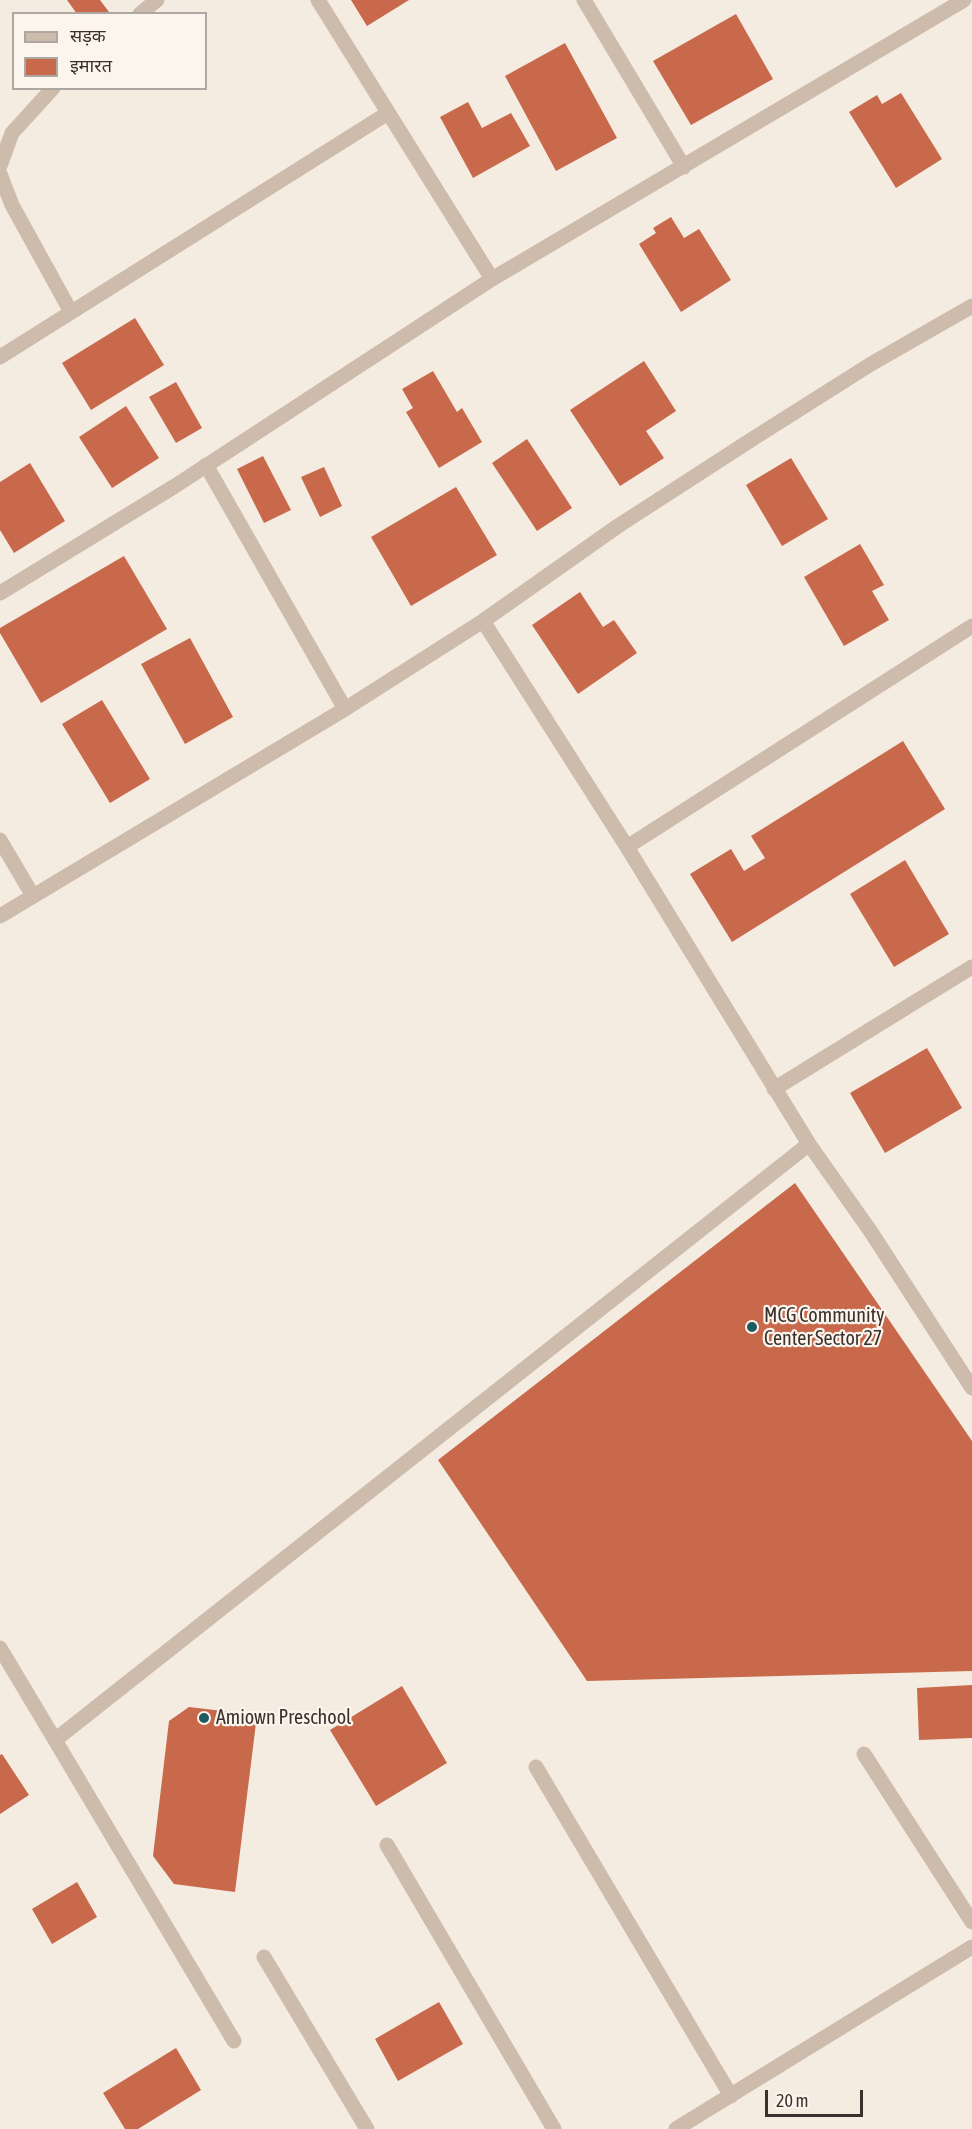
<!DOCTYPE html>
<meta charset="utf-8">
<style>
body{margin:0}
#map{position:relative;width:972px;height:2129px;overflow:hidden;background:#f4ebe1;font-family:"Asap Condensed","Noto Sans Devanagari",sans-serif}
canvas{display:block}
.legend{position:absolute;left:12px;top:12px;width:195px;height:78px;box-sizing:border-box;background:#fbf5ee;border:2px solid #aea6a0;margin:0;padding:8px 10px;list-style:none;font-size:18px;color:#3b302b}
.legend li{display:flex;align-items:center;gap:12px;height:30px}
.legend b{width:30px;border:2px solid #aea6a0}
.scale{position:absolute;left:765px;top:2090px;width:98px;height:27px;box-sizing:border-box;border:3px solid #3b302b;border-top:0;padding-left:8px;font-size:18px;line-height:21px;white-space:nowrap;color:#3b302b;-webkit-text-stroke:4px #fbf5ee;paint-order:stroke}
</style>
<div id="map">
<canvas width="972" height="2129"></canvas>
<ul class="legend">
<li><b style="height:8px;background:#cdbbac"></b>सड़क</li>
<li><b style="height:16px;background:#c8694b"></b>इमारत</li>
</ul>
<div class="scale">20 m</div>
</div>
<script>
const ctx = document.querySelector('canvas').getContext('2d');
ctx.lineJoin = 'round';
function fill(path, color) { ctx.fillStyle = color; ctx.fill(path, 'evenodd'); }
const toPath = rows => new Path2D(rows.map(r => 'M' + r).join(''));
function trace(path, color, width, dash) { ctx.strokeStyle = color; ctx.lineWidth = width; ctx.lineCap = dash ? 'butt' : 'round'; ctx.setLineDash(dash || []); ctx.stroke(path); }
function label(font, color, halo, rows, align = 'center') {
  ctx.font = font + ' "Asap Condensed",sans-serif'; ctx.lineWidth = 4.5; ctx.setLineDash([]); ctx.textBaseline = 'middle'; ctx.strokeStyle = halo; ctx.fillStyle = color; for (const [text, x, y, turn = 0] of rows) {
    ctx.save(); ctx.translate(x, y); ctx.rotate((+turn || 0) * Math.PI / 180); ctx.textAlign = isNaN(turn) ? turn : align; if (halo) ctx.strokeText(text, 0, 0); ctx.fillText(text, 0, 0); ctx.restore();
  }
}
fill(toPath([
 [67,0,100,0,109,12,77,14],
 [351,0,409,0,367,26],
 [736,14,773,79,691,125,653,61],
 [565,43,617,138,556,171,505,76],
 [901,93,942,159,896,188,849,112,877,95,882,104],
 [468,102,482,128,511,113,530,146,473,178,440,117],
 [671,217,684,238,699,229,731,280,681,312,639,244,656,233,653,228],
 [135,318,164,365,91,410,62,363],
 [644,361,676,411,646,431,664,458,620,486,570,410],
 [433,371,457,412,462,408,482,442,439,468,406,412,413,408,402,389],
 [176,382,202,428,176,443,149,397],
 [126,406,159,458,112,488,79,437],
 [527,439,572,508,537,531,492,463],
 [263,456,291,510,264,523,237,469],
 [791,458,828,519,782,546,746,485],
 [30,463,65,521,14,553,0,530,0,482],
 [324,467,342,506,320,517,301,477],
 [456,487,497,555,411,606,371,537],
 [860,544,884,585,872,591,889,620,844,646,804,577],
 [124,556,167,629,41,703,0,633,0,628],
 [580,592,603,627,614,620,637,653,578,694,532,625],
 [190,638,233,717,185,744,141,664],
 [102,700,150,779,110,803,62,724],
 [903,741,945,809,732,942,690,874,731,849,744,871,765,858,751,836],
 [905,860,949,934,894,967,850,894],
 [927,1048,962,1108,885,1153,850,1093],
 [795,1183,972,1441,972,1671,587,1681,438,1460],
 [972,1685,972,1738,919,1740,917,1688],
 [402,1686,447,1763,376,1806,330,1730],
 [189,1707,257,1715,235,1892,174,1884,153,1856,169,1721],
 [2,1754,29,1795,0,1814,0,1755],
 [77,1882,97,1917,52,1944,32,1909],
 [439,2002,463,2044,398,2081,375,2039],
 [176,2048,201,2090,138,2129,125,2129,103,2093]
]), '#c8694b');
trace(toPath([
 [318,0,492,279],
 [584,0,684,167],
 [140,14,157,0],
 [0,166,12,133,53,88],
 [0,174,12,205,71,312],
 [0,357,388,113],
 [206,465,345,709],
 [0,593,175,486,492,279,964,0],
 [483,621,627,847,809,1144,871,1232,972,1388],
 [0,840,33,896],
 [627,847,972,626],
 [0,916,345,709,483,621,618,526,754,438,871,364,972,306],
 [774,1089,972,967],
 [0,1648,55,1740,809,1144],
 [55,1740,234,2041],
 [864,1754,972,1922],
 [536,1767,731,2096],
 [387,1845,554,2129],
 [264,1957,367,2129],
 [676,2129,972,1947]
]), '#cdbbac', 15);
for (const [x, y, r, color] of [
 [752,1327,6,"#1f5a5e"],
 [204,1718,6,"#1f5a5e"]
]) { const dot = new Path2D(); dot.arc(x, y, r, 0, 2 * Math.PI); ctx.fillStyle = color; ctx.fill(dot); trace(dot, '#fbf5ee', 2); }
label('20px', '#3b302b', '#fbf5ee', [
 ["MCG Community",764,1316],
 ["Center Sector 27",764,1339],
 ["Amiown Preschool",216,1718]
], 'left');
</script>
